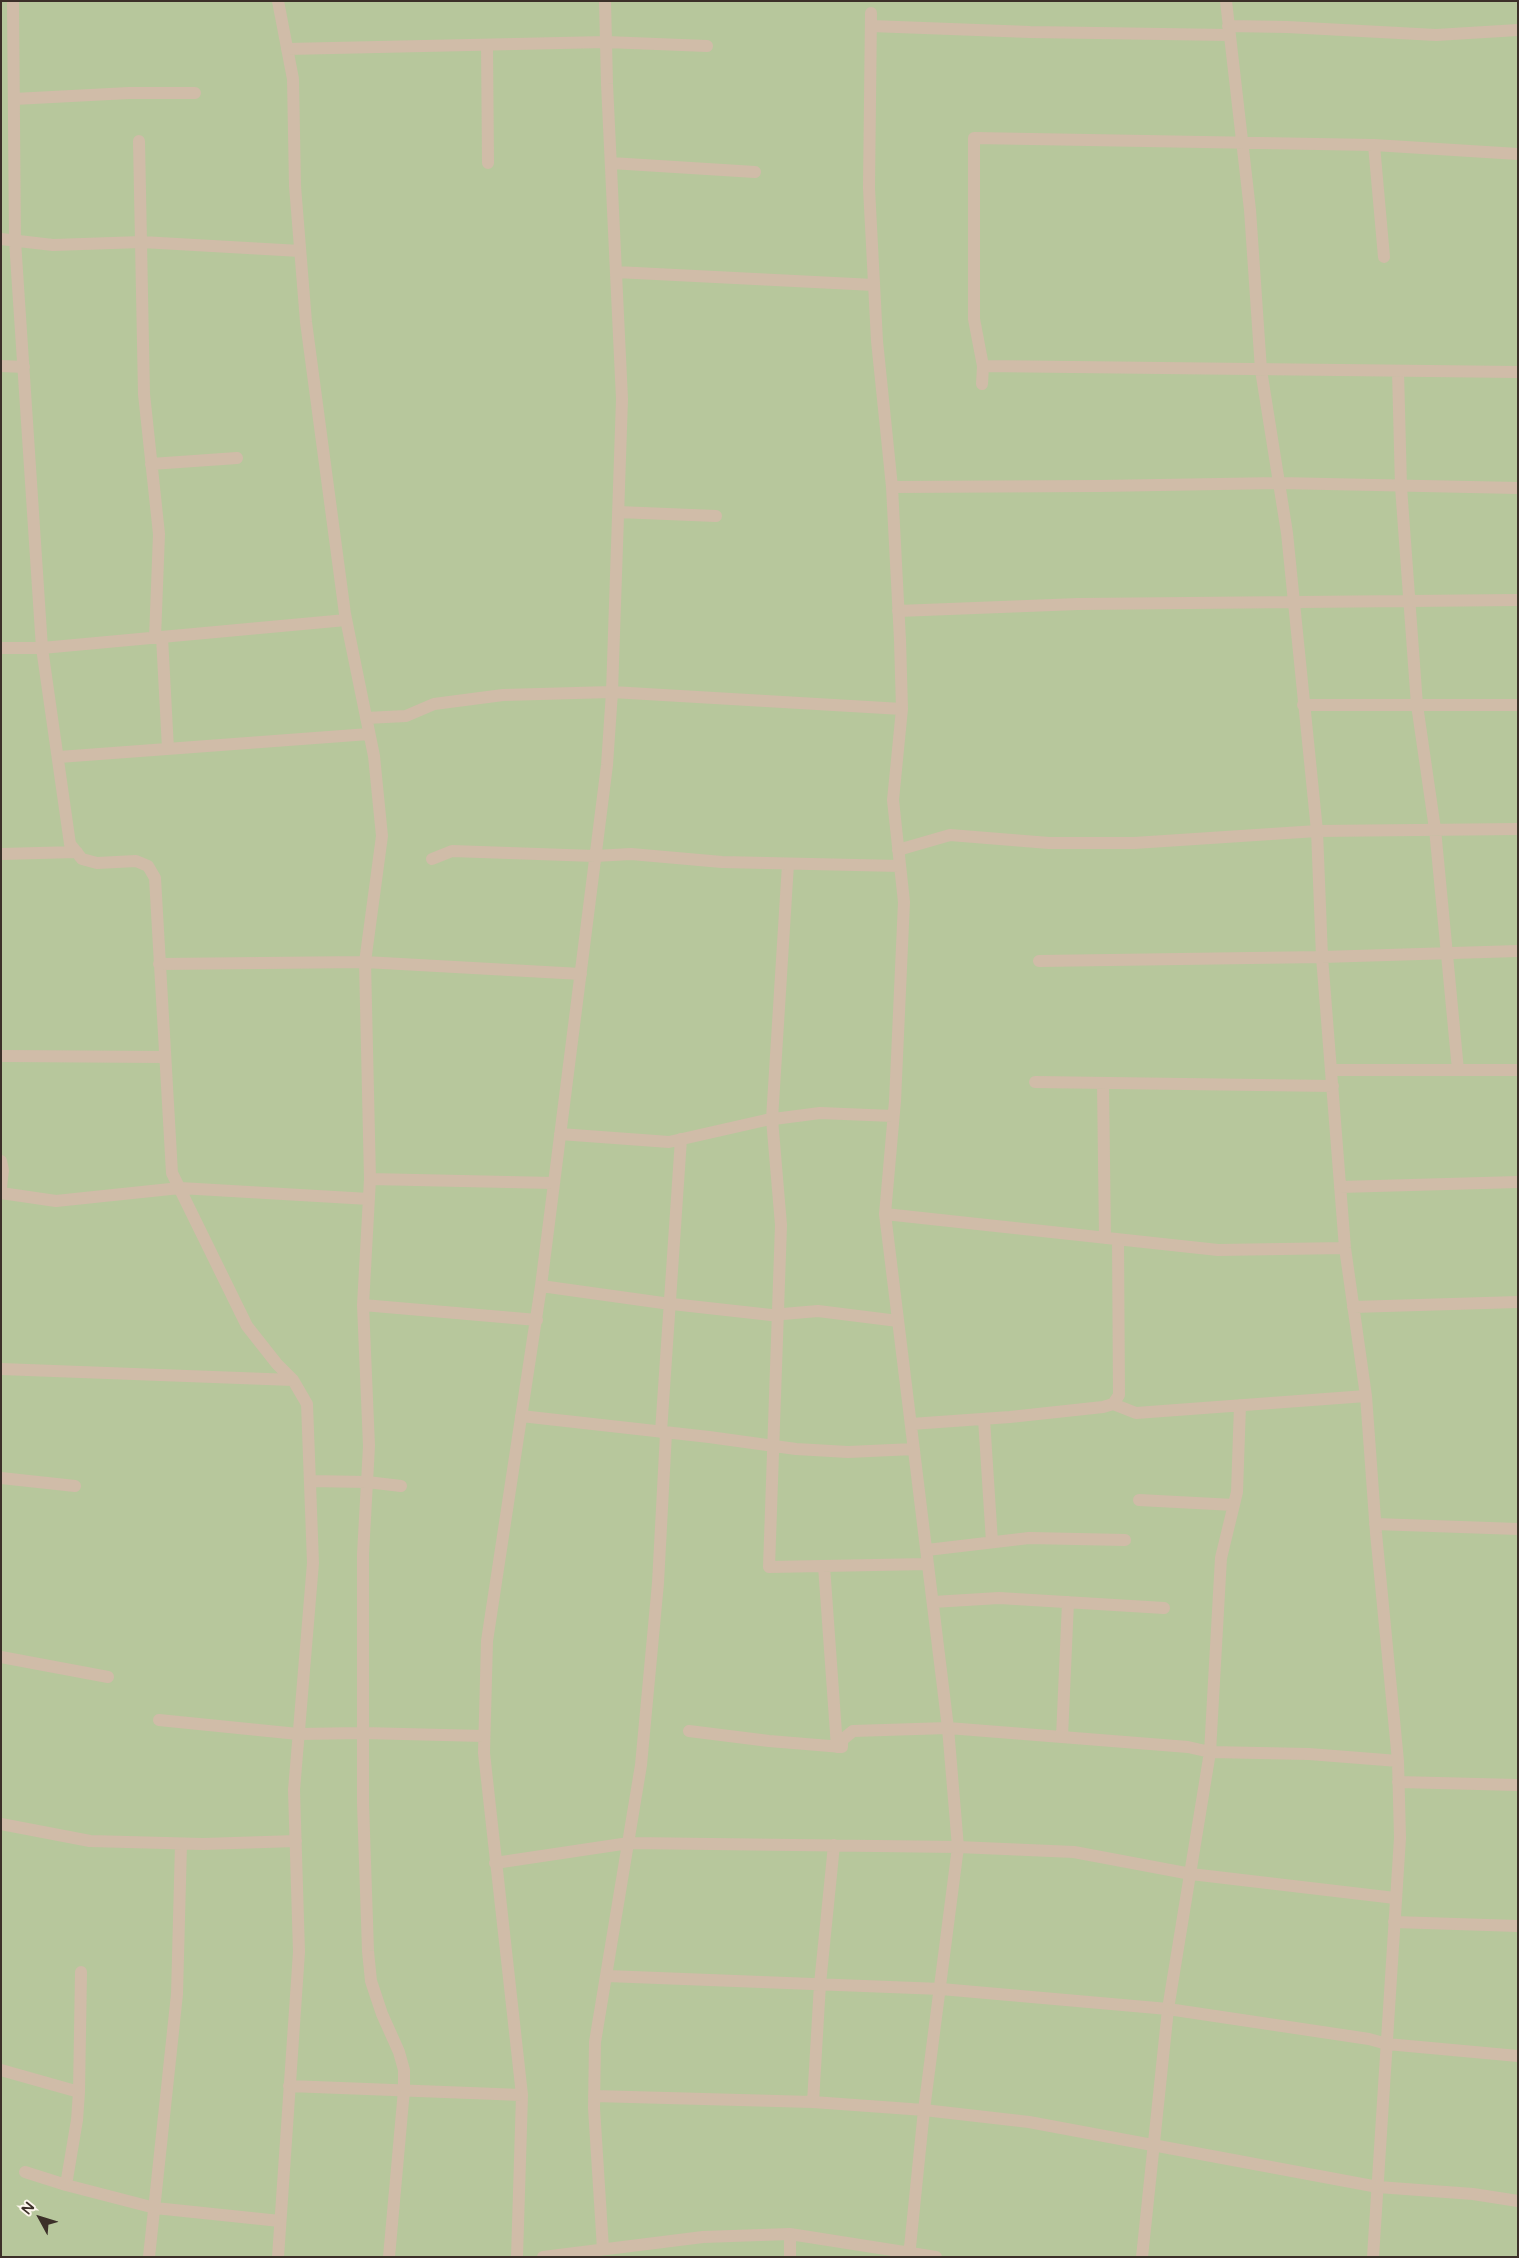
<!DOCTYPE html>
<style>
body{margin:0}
#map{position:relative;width:1519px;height:2258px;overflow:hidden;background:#f6ecdf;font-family:"Varela Round",sans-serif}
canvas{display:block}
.frame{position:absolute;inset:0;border:2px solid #3c3029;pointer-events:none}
.north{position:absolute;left:15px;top:2193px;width:50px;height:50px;-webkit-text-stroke:4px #fcf6ec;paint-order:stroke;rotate:309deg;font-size:14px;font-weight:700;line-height:20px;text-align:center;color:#3c3029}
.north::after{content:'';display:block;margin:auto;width:18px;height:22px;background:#3c3029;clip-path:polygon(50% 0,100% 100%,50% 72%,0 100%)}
</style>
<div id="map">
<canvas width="1519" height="2258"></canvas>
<div class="frame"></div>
<div class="north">N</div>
</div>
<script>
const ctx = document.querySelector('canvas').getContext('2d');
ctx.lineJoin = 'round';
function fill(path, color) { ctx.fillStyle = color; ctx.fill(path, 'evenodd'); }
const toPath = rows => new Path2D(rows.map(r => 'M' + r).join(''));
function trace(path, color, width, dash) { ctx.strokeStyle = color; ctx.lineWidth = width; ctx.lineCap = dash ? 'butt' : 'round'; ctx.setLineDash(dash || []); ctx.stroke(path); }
fill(toPath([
 [1,1,1518,1,1518,2257,1,2257]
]), '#b7c79c');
trace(toPath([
 [13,1,15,241,42,648,70,844,82,859,97,863,136,861,148,866,155,878,172,1173,247,1326,277,1364,293,1380,307,1404,313,1563,294,1790,299,1952,278,2257],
 [278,1,293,79,295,186,306,322,345,614,374,756,382,836,365,962,370,1179,363,1305,369,1446,363,1554,363,1803,368,1951,371,1981,382,2014,399,2052,404,2070,404,2090,389,2257],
 [1226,1,1250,210,1261,370,1287,533,1317,831,1322,957,1345,1248,1366,1396,1376,1533,1398,1761,1400,1838,1373,2257],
 [871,13,869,188,877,341,892,487,900,640,902,709,893,800,904,902,895,1101,885,1214,948,1728,958,1847,924,2110,909,2257],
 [871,26,1030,32,1229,35],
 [1228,26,1287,27,1436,35,1518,30],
 [487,46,488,163],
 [287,49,606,42,707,46],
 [14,99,129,93,195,93],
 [139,141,144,394,159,534,155,638],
 [1374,145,1384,257],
 [611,163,755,172],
 [1,239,53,245,142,242,300,251],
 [616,272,874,285],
 [1,366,24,367],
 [983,366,1518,372],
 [1398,371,1401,487,1417,705,1435,829,1458,1070],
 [982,384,983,366,974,319,974,138,1374,145,1518,154],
 [151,464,237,458],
 [892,487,1099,486,1279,483,1518,488],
 [618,512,716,516],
 [898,611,1078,604,1518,600],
 [162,637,168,749],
 [1,648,42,648,346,620],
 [1303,705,1518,705],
 [366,718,406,716,434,704,503,695,612,692,902,709],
 [59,757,369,734],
 [898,850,950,835,1049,843,1134,843,1317,831,1518,829],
 [1,854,77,852],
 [432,859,452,851,595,856,631,854,722,862,900,866],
 [788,864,772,1119,781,1225,769,1567,928,1564],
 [1039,961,1322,957,1518,951],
 [159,964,365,962,581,974],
 [1,1056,165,1057],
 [1331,1070,1518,1070],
 [1035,1082,1333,1086],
 [1103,1083,1105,1238],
 [560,1134,669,1142,766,1120,820,1113,893,1116],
 [1,1161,3,1170,1,1187],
 [370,1179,554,1183],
 [1340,1187,1518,1182],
 [1,1193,56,1201,180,1188,369,1199],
 [885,1214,1218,1250,1345,1248],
 [541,1286,663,1303,771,1315,818,1311,898,1321],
 [363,1305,537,1320],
 [1353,1307,1518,1302],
 [1,1369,293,1380],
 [1113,1404,1136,1413,1366,1396],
 [521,1416,709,1437,796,1449,848,1452,914,1449],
 [984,1419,992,1542],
 [911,1424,1010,1417,1103,1407,1113,1404,1119,1395,1118,1240],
 [661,1432,681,1139],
 [1,1478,75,1486],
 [310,1481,367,1482,401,1486],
 [1139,1500,1234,1505],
 [1375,1524,1518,1529],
 [927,1550,1029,1538,1125,1540],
 [824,1566,837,1747],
 [933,1602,999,1598,1164,1608],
 [1,1657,108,1677],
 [159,1720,298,1734,363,1733,484,1736],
 [689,1731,769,1741,842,1747,842,1740,853,1731,948,1728,1188,1747,1210,1752,1309,1754,1398,1761],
 [1062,1737,1068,1602],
 [1398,1782,1518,1785],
 [1,1824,90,1841,203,1844,296,1841],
 [495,1863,629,1843,958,1847,1074,1852,1191,1874,1395,1898],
 [1394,1922,1518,1926],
 [607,1976,941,1989,1168,2009,1369,2039,1387,2044,1518,2056],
 [1,2070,79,2092],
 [289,2086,522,2095],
 [594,2096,813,2102,924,2110,1029,2122,1378,2187,1473,2194,1518,2201],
 [813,2102,820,1984,834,1845],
 [25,2172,66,2185,155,2208,280,2221],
 [66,2185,77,2120,79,2092,81,1972],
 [603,2249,594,2108,595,2042,641,1765,658,1583,666,1433],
 [149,2257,177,1994,181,1844],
 [517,2257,522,2095,484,1753,487,1641,541,1286,607,765,612,692,622,399,607,84,605,1],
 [543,2257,703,2237,790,2234,936,2257],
 [790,2257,790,2234],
 [1142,2257,1168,2009,1210,1752,1221,1558,1237,1492,1240,1405]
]), '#d0bca8', 12);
</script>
